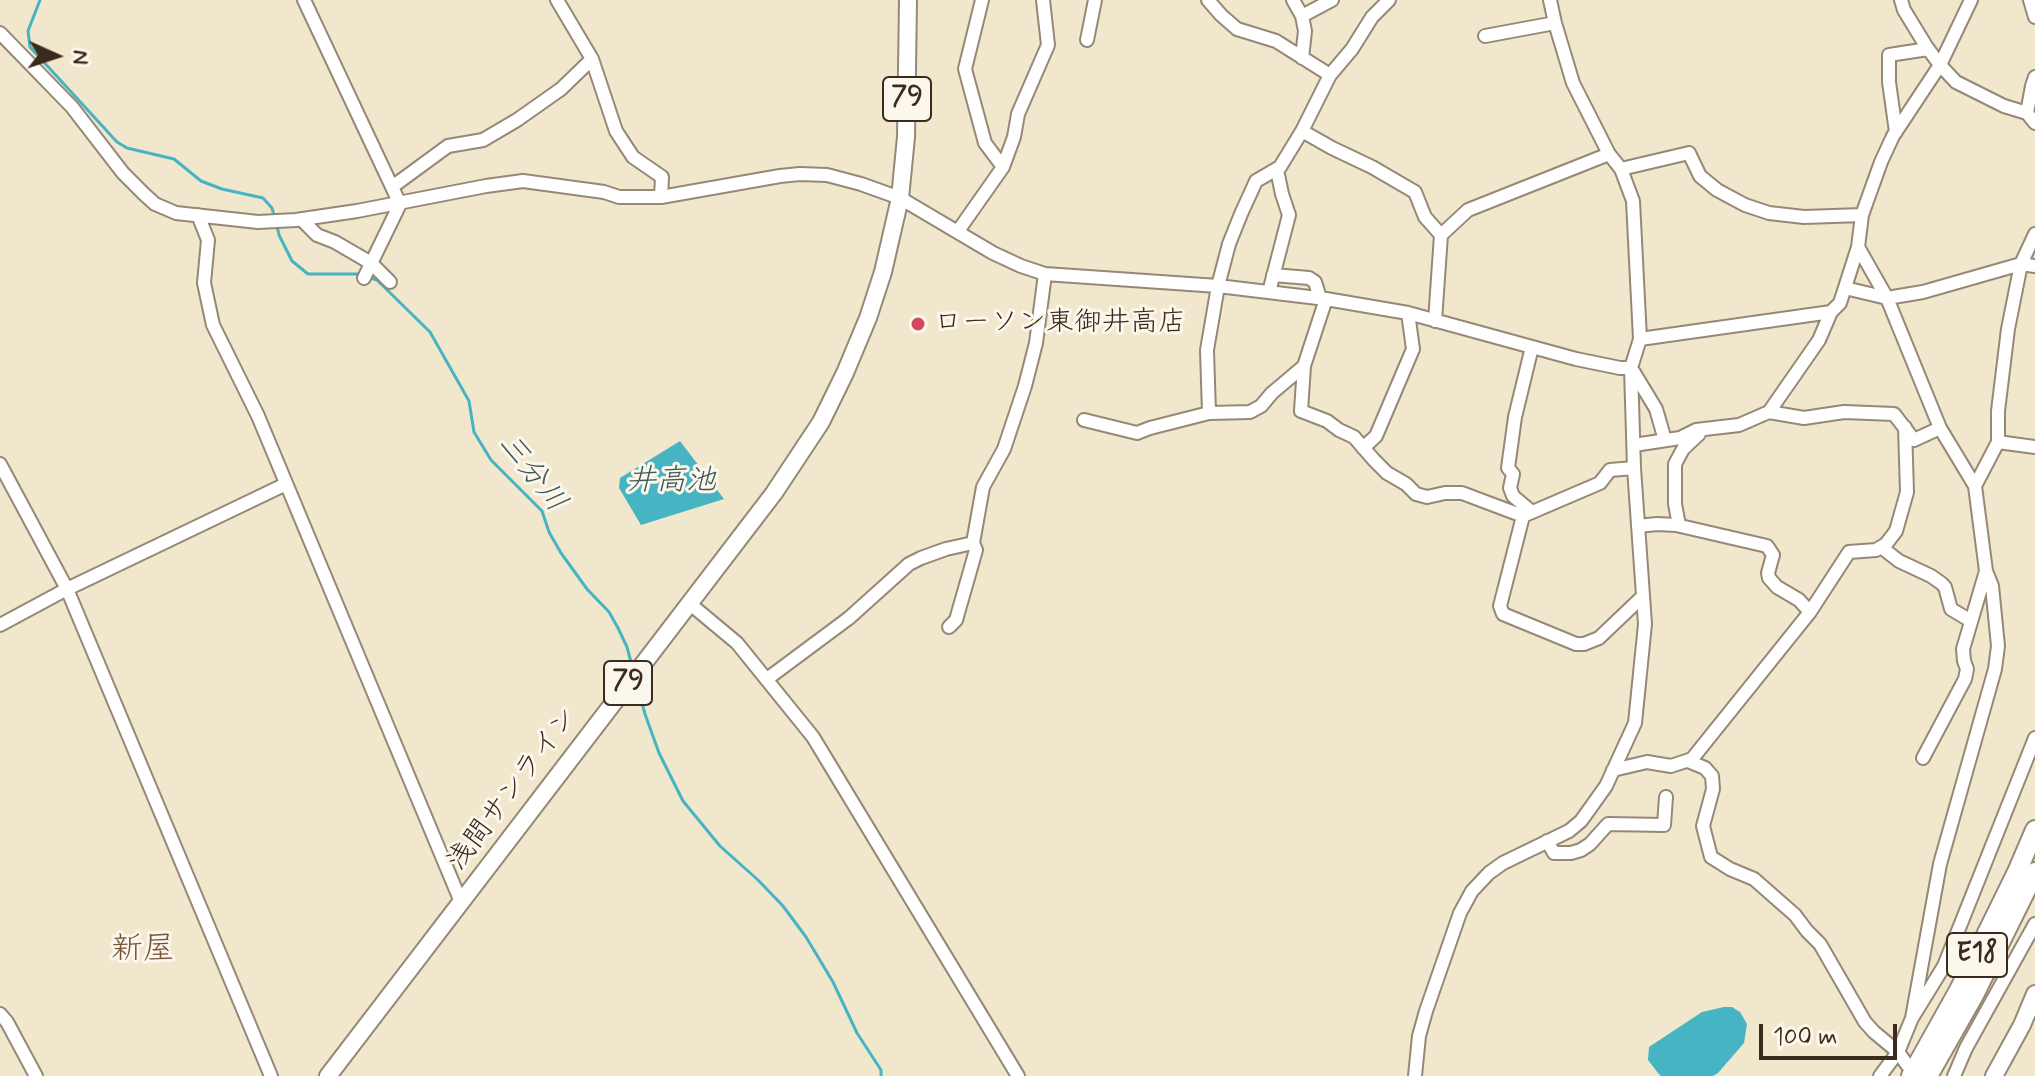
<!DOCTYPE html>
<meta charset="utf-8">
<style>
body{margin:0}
#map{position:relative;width:2035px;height:1076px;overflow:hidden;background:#f1e7cd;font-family:Mynerve,sans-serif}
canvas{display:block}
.north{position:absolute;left:16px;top:16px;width:80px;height:80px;-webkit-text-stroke:6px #fbf7ec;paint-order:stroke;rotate:93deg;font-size:22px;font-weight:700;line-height:32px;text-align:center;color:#3b2a1e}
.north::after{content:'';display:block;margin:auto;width:28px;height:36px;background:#3b2a1e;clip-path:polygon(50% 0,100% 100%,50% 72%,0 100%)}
.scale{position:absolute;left:1759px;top:1024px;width:138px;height:36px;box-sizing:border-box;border:4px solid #3b2a1e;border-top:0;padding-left:10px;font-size:24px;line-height:28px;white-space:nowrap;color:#3b2a1e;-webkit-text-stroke:6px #fbf7ec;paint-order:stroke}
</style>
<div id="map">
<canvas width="2035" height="1076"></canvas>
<div class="north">N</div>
<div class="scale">100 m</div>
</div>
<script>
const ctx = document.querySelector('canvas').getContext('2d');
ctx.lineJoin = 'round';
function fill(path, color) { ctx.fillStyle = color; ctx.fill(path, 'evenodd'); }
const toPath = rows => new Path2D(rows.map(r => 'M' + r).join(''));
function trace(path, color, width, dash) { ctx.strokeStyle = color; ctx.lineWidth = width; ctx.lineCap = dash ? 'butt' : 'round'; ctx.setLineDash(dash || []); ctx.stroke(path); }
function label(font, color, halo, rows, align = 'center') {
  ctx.font = font + ' Mynerve,"Klee One",sans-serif'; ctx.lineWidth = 6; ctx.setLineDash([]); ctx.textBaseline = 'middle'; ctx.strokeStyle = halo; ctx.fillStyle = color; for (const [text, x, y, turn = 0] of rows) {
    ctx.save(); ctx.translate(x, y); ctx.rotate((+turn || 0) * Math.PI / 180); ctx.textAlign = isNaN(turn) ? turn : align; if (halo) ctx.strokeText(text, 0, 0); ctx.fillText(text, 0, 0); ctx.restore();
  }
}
fill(toPath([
 [680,441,724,499,641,525,619,488,620,478],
 [1724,1007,1732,1007,1740,1012,1747,1024,1744,1043,1718,1073,1713,1076,1661,1076,1658,1073,1648,1060,1649,1047,1702,1012]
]), '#47b4c3');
trace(toPath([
 [40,0,28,31,30,47,117,142,127,148,174,159,201,181,222,189,263,198,272,208,275,219],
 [277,226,279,235,292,261,308,274,361,274],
 [368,277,377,280,430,332,469,401,474,432,491,460,542,511,549,532,561,553,587,589,609,612,618,628,627,647,632,666],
 [636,681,645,714,659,753,683,801,720,846,758,880,783,906,806,937,833,982,857,1033,881,1070,881,1076]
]), '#47b4c3', 3);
const minor = toPath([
 [304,0,400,204,364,278],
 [557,0,592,59,616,131,633,157,662,177,661,197],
 [982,0,965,69,985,143,1003,167],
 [1208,0,1221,15,1237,29,1276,41,1330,75],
 [1293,0,1302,16,1305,31,1302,58],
 [1901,0,1904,10,1926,46,1940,65,1956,82,2004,106,2027,113,2035,123],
 [2030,0,2035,17],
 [1302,16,1332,0],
 [0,33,72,107,123,173,144,194,155,204,176,213,258,222,296,220,357,211,486,186,523,181,604,192,619,197,661,197,780,176,800,174,827,175,861,184,900,198,993,253,1021,266,1045,274,1218,286,1326,299,1408,313,1576,359,1620,368,1631,368],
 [1485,36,1555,23],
 [1087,40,1095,0],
 [2027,113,2032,86,2035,77],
 [1302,131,1332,148,1372,167,1415,192,1425,217,1441,235],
 [1896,132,1889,82,1889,55,1928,49],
 [1621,169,1689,153,1700,176,1717,190,1745,205,1769,213,1804,217,1862,215],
 [392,187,448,146,483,140,517,120,561,89,592,59],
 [198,215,208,240,204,283,213,325,258,416,461,902],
 [301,219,317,235,335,242,371,263,390,282],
 [958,231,1003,167,1014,137,1018,114,1048,45,1043,0],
 [1858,247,1887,298,1940,428,1975,486,1986,571,1992,586,1998,646,1995,669,1940,864,1912,1018],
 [1273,275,1309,278,1315,282,1320,298],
 [1845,288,1887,298,1923,292,2021,264,2035,266],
 [1269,292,1289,215,1282,194,1277,170],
 [1326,299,1304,366,1301,411,1327,421,1339,430,1354,437,1374,460,1387,473,1406,484,1416,494,1427,497,1445,493,1462,493,1523,516,1600,483,1610,470,1634,468],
 [1435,321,1441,235,1468,210,1609,154],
 [1640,339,1831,312,1840,303,1858,247,1862,215,1881,162,1893,136,1940,65,1971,0],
 [1633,371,1656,409,1665,440],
 [1769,412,1819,340,1831,312],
 [1209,413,1207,350,1218,286,1229,244,1241,214,1256,181,1280,167,1302,131,1330,75,1352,49,1372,17,1389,0],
 [1084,420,1137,433,1150,428,1209,413,1250,412,1261,406,1272,393,1304,366],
 [1998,442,2035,447],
 [1634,445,1680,438,1696,430,1739,425,1769,412,1804,418,1844,412,1894,414,1914,440,1940,428],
 [1363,448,1376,436,1413,349,1408,313],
 [0,464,67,589,271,1076],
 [1975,486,1998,442,1998,411,2008,329,2021,264,2035,234],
 [1532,512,1513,496,1510,488,1513,474,1508,468,1515,417,1532,347],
 [1523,516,1500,606,1503,614,1576,644,1584,644,1599,638,1642,597],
 [1679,525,1675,504,1675,464,1683,449,1699,434],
 [1638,526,1657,524,1676,525,1767,546,1773,555,1768,573,1769,578,1777,587,1799,600,1810,612],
 [1881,547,1899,561,1931,576,1941,583,1945,587,1951,609,1971,621],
 [689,603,737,643,813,737,1018,1076],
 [0,625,67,589,286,484],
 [949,627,956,620,976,550,973,543,983,487,1004,449,1025,386,1036,343,1045,274],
 [767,679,849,618,909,564,921,558,946,549,973,543],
 [1923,758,1965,679,1967,669,1964,661,1963,649,1986,571],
 [1688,761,1705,768,1712,776,1713,789,1703,826,1711,857,1730,869,1754,879,1795,915,1807,931,1820,944,1865,1022,1874,1032,1898,1052,1908,1066],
 [1613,770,1647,762,1671,766,1692,759,1810,612,1849,552,1876,550,1886,544,1896,531,1907,492,1905,427],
 [1547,841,1554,853,1571,853,1581,850,1590,844,1608,824,1664,825,1666,797],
 [0,1014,7,1022,36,1076],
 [1415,1076,1419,1036,1426,1011,1460,913,1472,891,1489,873,1503,863,1569,831,1581,821,1606,786,1635,723,1645,624,1634,468,1631,368,1640,339,1633,201,1621,169,1609,154,1573,83,1555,23,1550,0],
 [1880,1076,1898,1052,1912,1018,1944,966,2035,738],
 [1954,1076,1966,1048,2035,924]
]);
const major = toPath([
 [328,1076,774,493,821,422,845,373,868,318,883,272,900,198,906,137,908,0],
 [1994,1076,2022,1025,2035,994]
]);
const highway = toPath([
 [1911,1076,1959,990,2017,872,2035,830],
 [1928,1076,1974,995,2035,872]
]);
trace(minor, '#968876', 16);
trace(major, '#968876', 20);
trace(highway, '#968876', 22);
trace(minor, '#fff', 12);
trace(major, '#fff', 16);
trace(highway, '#fff', 18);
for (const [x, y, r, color] of [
 [918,324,8,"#d1495b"]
]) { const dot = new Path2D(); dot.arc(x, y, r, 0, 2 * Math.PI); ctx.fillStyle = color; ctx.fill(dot); trace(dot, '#fbf7ec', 3); }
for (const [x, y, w] of [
 [907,99,48],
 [628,683,48],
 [1977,955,60]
]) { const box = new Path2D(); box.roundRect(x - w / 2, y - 22, w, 44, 6); ctx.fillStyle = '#fbf7ec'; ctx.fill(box); trace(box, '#3b2a1e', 2); }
label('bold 26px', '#3b2a1e', null, [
 ["79",907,99],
 ["79",628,683],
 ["E18",1977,955]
]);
label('28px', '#3b2a1e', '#fbf7ec', [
 ["ローソン東御井高店",934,324]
], 'left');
label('28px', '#3b2a1e', '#fbf7ec', [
 ["浅間サンライン",514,790,-53]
]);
label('italic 30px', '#3f5a58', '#fbf7ec', [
 ["三分川",531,474,52],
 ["井高池",671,483]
]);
label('32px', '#755338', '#fbf7ec', [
 ["新屋",143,951]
]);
</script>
